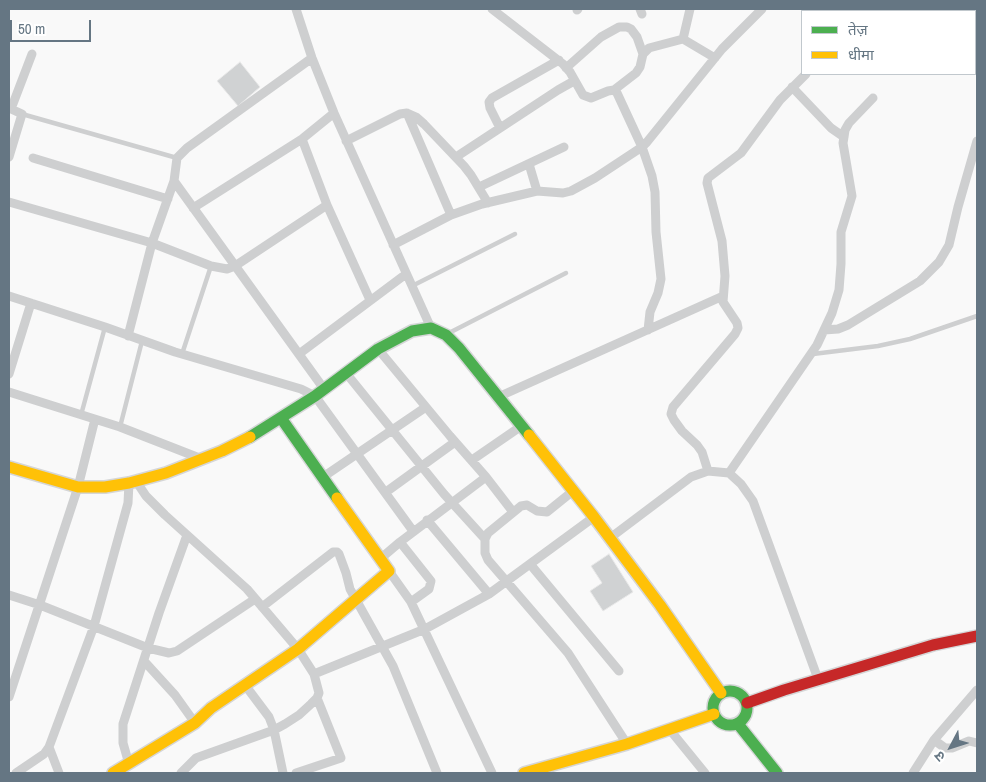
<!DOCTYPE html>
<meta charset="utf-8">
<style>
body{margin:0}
#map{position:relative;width:986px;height:782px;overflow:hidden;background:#f9f9f9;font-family:"Archivo Narrow","Noto Sans Devanagari",sans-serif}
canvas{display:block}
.frame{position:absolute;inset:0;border:10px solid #657683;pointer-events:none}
.legend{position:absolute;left:801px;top:10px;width:175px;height:65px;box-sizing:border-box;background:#fff;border:1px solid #c1c8cd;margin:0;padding:6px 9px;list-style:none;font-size:15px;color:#657683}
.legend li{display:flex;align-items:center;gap:10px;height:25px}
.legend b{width:25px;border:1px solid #c1c8cd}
.north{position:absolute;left:926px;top:722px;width:50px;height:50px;-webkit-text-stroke:4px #fff;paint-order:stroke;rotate:230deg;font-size:14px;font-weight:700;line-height:20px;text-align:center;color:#657683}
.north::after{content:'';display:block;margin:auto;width:18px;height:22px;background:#657683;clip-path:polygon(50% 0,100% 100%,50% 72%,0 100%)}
.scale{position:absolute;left:10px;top:20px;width:81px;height:22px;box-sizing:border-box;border:2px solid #657683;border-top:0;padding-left:6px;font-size:15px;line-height:18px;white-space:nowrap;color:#657683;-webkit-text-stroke:4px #fff;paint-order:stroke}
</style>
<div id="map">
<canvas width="986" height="782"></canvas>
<div class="frame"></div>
<ul class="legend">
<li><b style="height:6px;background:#4caf50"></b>तेज़</li>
<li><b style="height:6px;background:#ffc107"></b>धीमा</li>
</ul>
<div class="north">उ</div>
<div class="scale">50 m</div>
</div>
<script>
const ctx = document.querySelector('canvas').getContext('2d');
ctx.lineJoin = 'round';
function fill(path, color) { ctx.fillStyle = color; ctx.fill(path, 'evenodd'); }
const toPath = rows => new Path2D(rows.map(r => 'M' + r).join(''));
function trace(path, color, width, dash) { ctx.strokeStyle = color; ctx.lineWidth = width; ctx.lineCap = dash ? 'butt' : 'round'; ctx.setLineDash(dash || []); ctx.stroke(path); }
const building = toPath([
 [240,62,260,87,238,106,217,81,240,62],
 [609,554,633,592,603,611,590,591,602,583,591,566,609,554]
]);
fill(building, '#d0d2d3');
trace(building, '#e8e8e8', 1);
const fast = toPath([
 [281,418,337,498],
 [250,437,315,396,378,349,412,331,431,328,446,335,459,348,529,435],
 '713 708a17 17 0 1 1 34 0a17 17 0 1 1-34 0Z',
 [738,724,777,773]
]);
const slow = toPath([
 [529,435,594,517,660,605,721,693],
 [9,467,78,487,105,487,129,483,166,473,222,451,250,437],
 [113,773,195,723,211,708,298,649,389,571,337,498],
 [524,773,627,744,714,714]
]);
const jam = toPath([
 [747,703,784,690,933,645,977,636]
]);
trace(fast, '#d5d6d7', 14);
trace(slow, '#d5d6d7', 14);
trace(jam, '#d5d6d7', 14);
trace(toPath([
 [22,114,177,158],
 [412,286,515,234],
 [447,334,566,273],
 [182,354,211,266],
 [813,354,878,346,910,339,977,316],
 [81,415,105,327],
 [120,427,142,341]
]), '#cecfd0', 4.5);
trace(toPath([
 [296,9,312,58,334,113,431,328],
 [492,9,563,64,570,72,583,95,591,98,608,91,614,90,617,93,642,147,652,176,655,192,656,232,661,279,658,293,650,312,648,330],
 [640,9,642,14],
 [577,10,578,9],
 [683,39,690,9],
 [566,68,601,37,619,27,627,27,631,29,637,37,643,54],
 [792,87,831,128,844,137],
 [614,90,636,73,640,67,643,54,649,48,683,39,715,58],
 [9,108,22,114,9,157],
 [11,109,32,54],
 [407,113,451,215],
 [500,128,490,108,489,102,492,98,559,60],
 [302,139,327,205,370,300],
 [346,141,400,114,407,113,416,117,424,124,464,166,471,175,488,203],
 [456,157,558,90,574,81],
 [33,158,168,199],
 [529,164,537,191],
 [174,181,324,389],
 [479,187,564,147],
 [9,202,152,243,211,266,227,269,235,266,327,205],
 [193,208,302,139,334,113],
 [393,245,451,215,482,204,537,191,563,193,571,191,595,178,642,147,647,142,722,49,762,9],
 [9,296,105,327,175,352,301,389,315,396,413,531],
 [824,330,838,329,848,325,920,281,939,262,949,245,958,207,977,141],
 [128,336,152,243,174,181,177,158,187,148,312,58],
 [378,349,450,436,486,477,513,512],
 [299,354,406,274],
 [346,373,444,494,485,539],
 [9,374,31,303],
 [9,392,120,427,202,459],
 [498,397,723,296],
 [472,460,520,427],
 [708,471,702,452,697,445,682,431,674,420,671,414,673,407,735,334,738,328,737,323,723,302,725,276,722,241,707,183,708,178,741,153,780,100,806,74],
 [729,473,817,345,832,313,839,290,841,264,841,232,852,196,843,143,844,137,845,130,849,123,873,98],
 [323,477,426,407],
 [136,481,146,496,165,515,247,589,298,649,314,674,319,693,317,698,311,704,299,715,285,724,274,730,196,758,181,773],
 [573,491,547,512,537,511,527,505,521,506,488,533,485,539,485,553,488,560,568,653,627,744],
 [386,492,455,442],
 [427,520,489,594],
 [610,538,691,477,708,471,729,473,741,484,753,501,818,679],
 [400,542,431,581,429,589,411,602],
 [380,559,400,542,486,477],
 [530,564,619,671],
 [389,571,411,602,492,773],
 [9,595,40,605,148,648,169,653,177,651,255,599],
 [262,607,333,552,337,552,339,554,346,573,350,589,393,666,437,773],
 [144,661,175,695,195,723],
 [314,674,425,629,489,594,594,517],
 [245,685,269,717,274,730,283,773],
 [9,697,78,487,95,419],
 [670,730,705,773],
 [934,740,945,748,952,748,969,741,977,743],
 [49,747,59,773],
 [129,764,123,743,123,724,159,613,187,535],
 [16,773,44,754,49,747,94,626,128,503,129,483],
 [296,773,341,758,317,698],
 [913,773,934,740,977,690]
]), '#cecfd0', 9);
trace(fast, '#4caf50', 11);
trace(slow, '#ffc107', 11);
trace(jam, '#c62828', 11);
</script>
